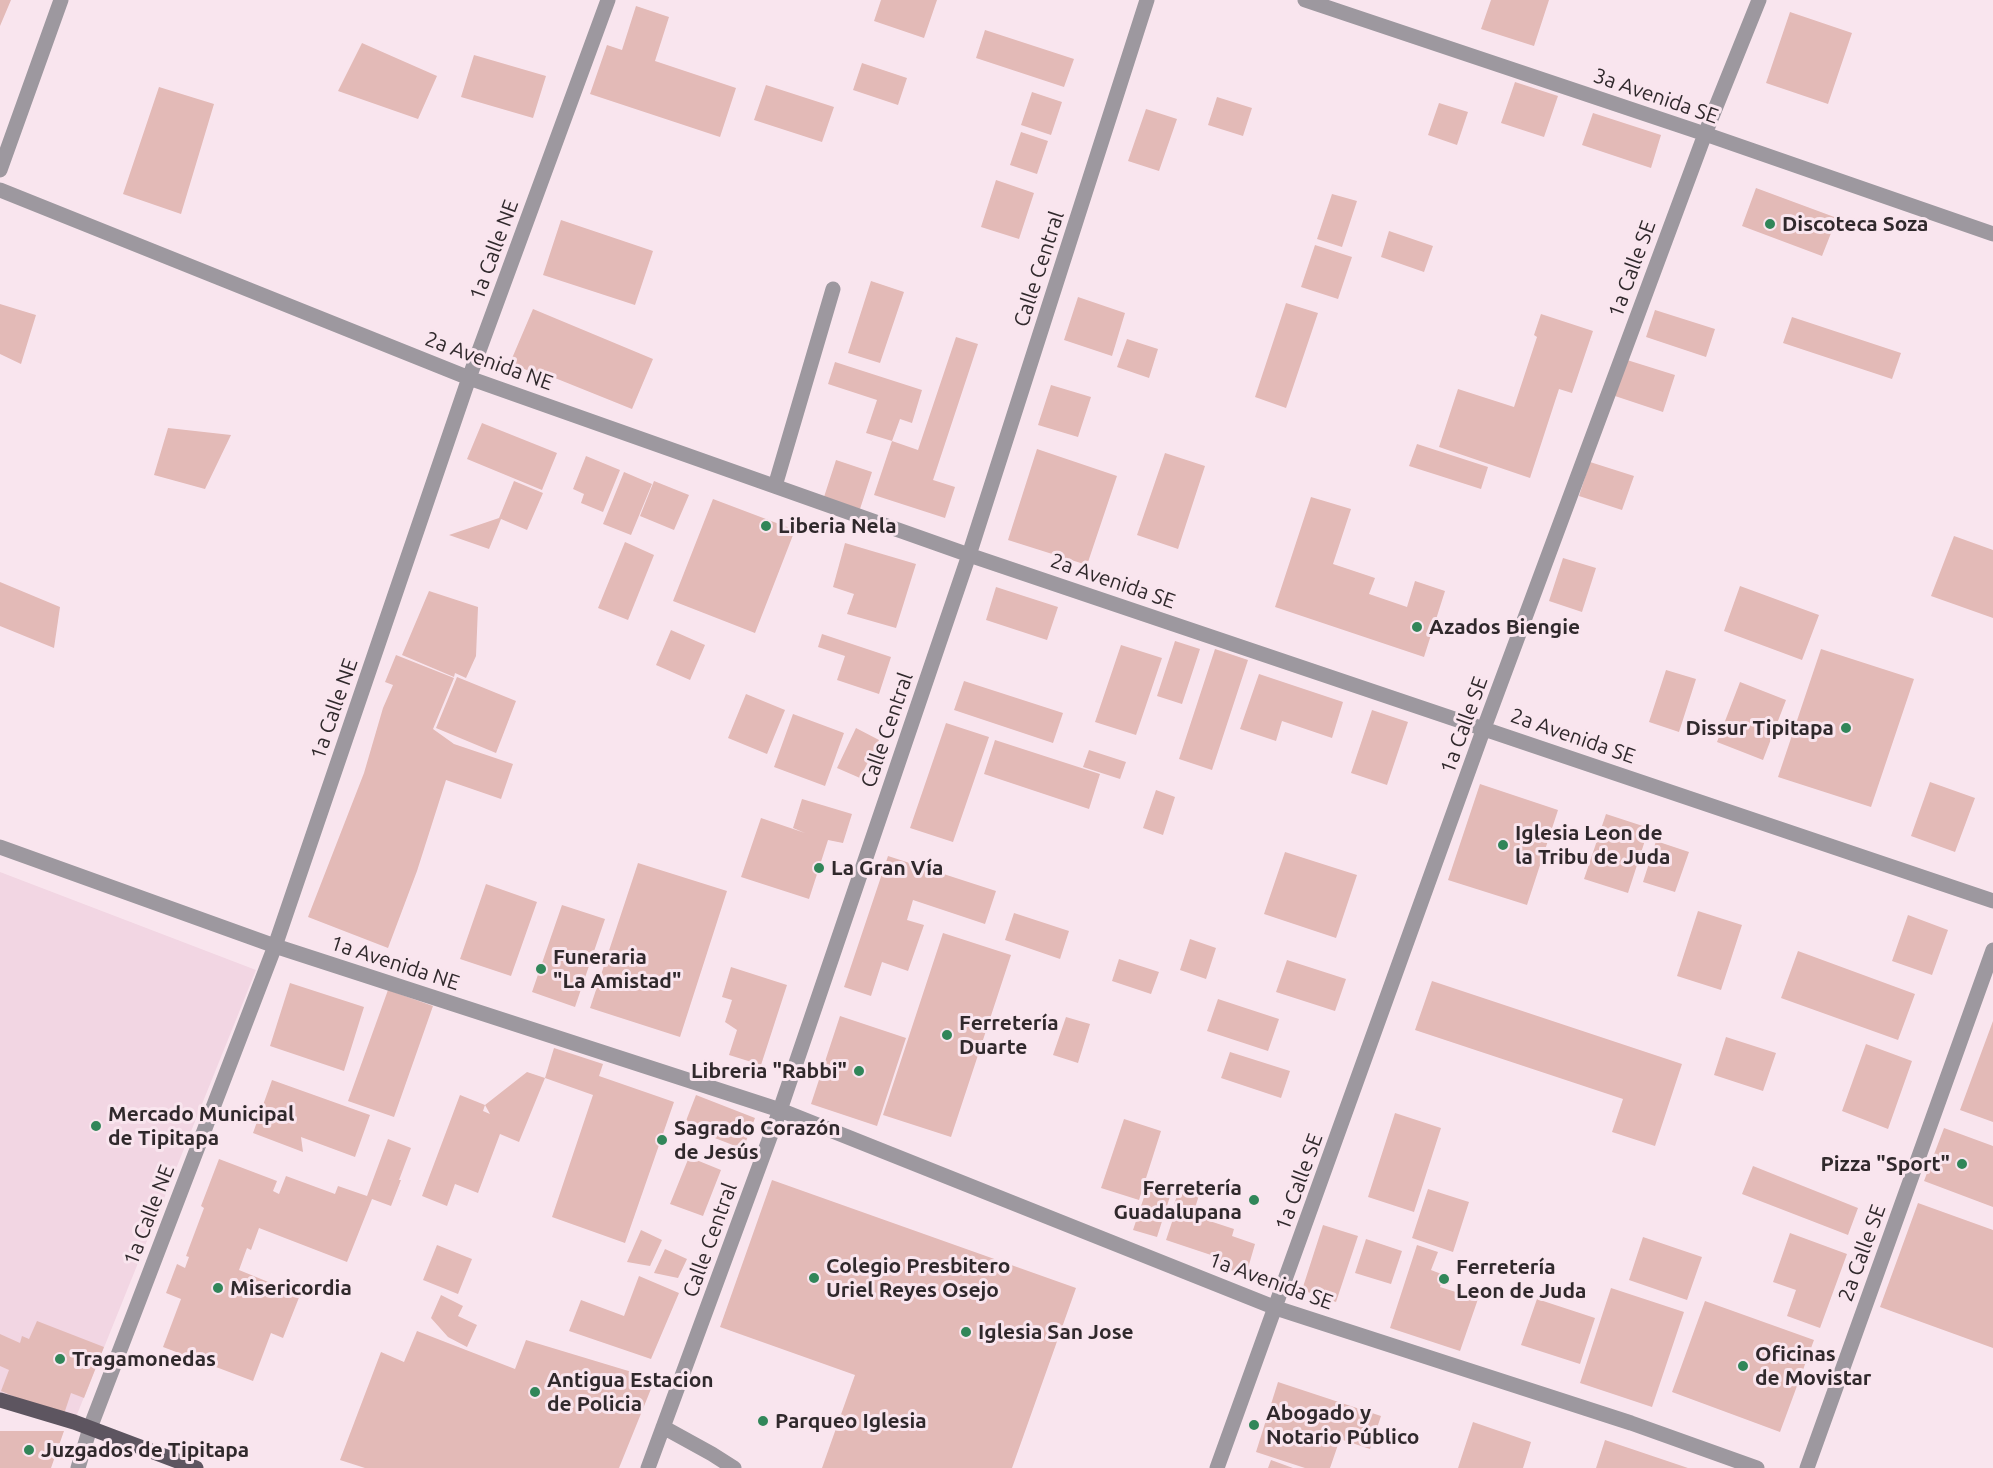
<!DOCTYPE html>
<meta charset="utf-8">
<style>
body{margin:0}
canvas{display:block;background:#f9e5ee}
</style>
<canvas width="1993" height="1468"></canvas>
<script>
const ctx = document.querySelector('canvas').getContext('2d');
ctx.lineJoin = 'round';
function fill(path, color) { ctx.fillStyle = color; ctx.fill(path, 'evenodd'); }
const toPath = rows => new Path2D(rows.map(r => 'M' + r).join(''));
function trace(path, color, width, dash) { ctx.strokeStyle = color; ctx.lineWidth = width; ctx.lineCap = dash ? 'butt' : 'round'; ctx.setLineDash(dash || []); ctx.stroke(path); }
function label(font, color, halo, rows, align = 'center') {
  ctx.font = font + ' Ubuntu,sans-serif'; ctx.lineWidth = 6; ctx.setLineDash([]); ctx.textBaseline = 'middle'; ctx.strokeStyle = halo; ctx.fillStyle = color; for (const [text, x, y, turn = 0] of rows) {
    ctx.save(); ctx.translate(x, y); ctx.rotate((+turn || 0) * Math.PI / 180); ctx.textAlign = isNaN(turn) ? turn : align; if (halo) ctx.strokeText(text, 0, 0); ctx.fillText(text, 0, 0); ctx.restore();
  }
}
fill(toPath([
 [0,872,256,970,74,1422,0,1395]
]), '#f2d6e3');
fill(toPath([
 [0,0,11,0,0,26],
 [881,0,937,0,924,38,874,21],
 [1491,0,1549,0,1534,46,1481,29],
 [636,6,669,17,655,61,736,88,720,137,590,94,607,45,622,50],
 [1790,12,1852,33,1828,104,1766,83],
 [985,30,1074,59,1064,87,976,58],
 [362,43,437,76,418,119,338,91],
 [474,55,546,76,533,118,461,97],
 [862,63,907,78,898,105,853,90],
 [1515,82,1558,96,1544,137,1501,123],
 [766,85,834,107,822,142,754,120],
 [159,87,214,104,181,214,123,194],
 [1032,92,1062,102,1051,135,1021,125],
 [1217,97,1252,108,1243,136,1208,125],
 [1439,103,1468,112,1457,145,1428,135],
 [1146,109,1177,119,1159,171,1128,161],
 [1593,113,1661,135,1651,168,1582,145],
 [1021,132,1048,141,1037,174,1010,165],
 [996,180,1034,193,1019,239,981,227],
 [1756,188,1837,218,1822,256,1742,226],
 [1332,194,1357,201,1342,247,1317,239],
 [561,220,653,251,635,305,543,275],
 [1389,231,1433,246,1424,272,1381,257],
 [1315,245,1352,257,1338,299,1301,287],
 [871,281,904,292,880,363,848,353],
 [1078,297,1125,313,1112,356,1064,340],
 [1286,303,1318,313,1286,408,1255,397],
 [0,304,36,315,21,364,0,354],
 [533,309,653,359,632,409,550,376,548,379,510,363],
 [1655,310,1715,329,1706,357,1646,337],
 [1541,314,1593,331,1572,393,1559,389,1530,478,1439,447,1458,389,1514,407,1537,337,1534,335],
 [1792,317,1901,353,1892,379,1783,343],
 [956,337,978,344,933,480,955,487,945,518,874,495,892,441,918,450],
 [1127,339,1158,349,1149,378,1117,367],
 [1627,360,1675,375,1663,412,1615,396],
 [835,362,922,390,912,423,900,419,892,441,866,433,877,400,828,384],
 [1051,385,1091,397,1078,437,1038,425],
 [482,423,557,453,542,490,467,459],
 [168,428,231,435,205,489,154,475],
 [1417,444,1488,467,1481,489,1409,466],
 [1037,449,1117,476,1087,565,1008,540],
 [1165,453,1205,466,1178,549,1137,535],
 [586,456,620,470,603,512,581,503,584,494,573,489],
 [836,460,872,472,860,509,824,497],
 [1590,462,1634,476,1622,510,1579,496],
 [624,472,652,484,631,535,603,524],
 [514,481,543,493,527,530,501,519,489,549,449,535,499,518],
 [654,481,689,495,674,530,640,516],
 [1311,497,1351,509,1333,564,1375,578,1369,594,1407,607,1415,581,1445,591,1424,657,1275,607],
 [713,499,795,530,755,633,673,601],
 [1954,536,1993,550,1993,618,1931,596],
 [625,542,654,555,628,620,598,608],
 [845,543,916,564,896,628,847,614,854,594,833,587],
 [1563,558,1596,568,1582,612,1549,601],
 [0,582,60,607,54,648,0,626],
 [1740,586,1819,615,1802,660,1724,631],
 [996,587,1058,607,1047,640,986,620],
 [429,591,478,607,476,656,466,678,455,673,454,677,402,655],
 [671,630,705,645,690,680,656,665],
 [822,634,891,657,879,694,837,680,845,656,818,647],
 [1175,641,1200,649,1182,704,1157,696],
 [1121,645,1162,658,1136,735,1095,722],
 [1215,649,1248,660,1212,770,1179,759],
 [1821,649,1914,679,1871,807,1778,777],
 [396,655,454,678,433,729,454,744,513,764,501,799,446,780,417,871,388,948,308,917,364,773,383,708,393,685,385,682],
 [1666,670,1696,679,1679,732,1649,722],
 [1259,674,1343,702,1332,738,1282,721,1276,741,1240,729],
 [457,677,516,701,496,753,436,728],
 [964,681,1063,713,1053,743,954,710],
 [1740,682,1786,700,1763,760,1717,742],
 [746,694,785,710,767,754,728,738],
 [1372,710,1408,722,1387,785,1351,773],
 [793,714,844,733,825,786,774,767],
 [946,723,989,737,953,842,910,828],
 [856,728,879,740,860,778,837,768],
 [995,740,1100,774,1089,809,984,774],
 [1089,750,1126,762,1120,779,1083,767],
 [1930,782,1975,798,1955,852,1911,836],
 [1480,784,1558,810,1527,905,1448,880],
 [1156,790,1175,797,1163,835,1143,828],
 [802,799,852,814,843,843,828,840,809,899,741,877,761,818,805,833,793,828],
 [1606,814,1649,828,1628,893,1584,879],
 [1656,841,1689,852,1675,892,1643,882],
 [1285,852,1357,875,1336,938,1264,914],
 [888,856,996,891,985,924,913,900,907,920,924,925,908,971,882,962,871,996,844,987],
 [638,863,727,891,680,1037,590,1008],
 [486,884,537,902,511,976,460,959],
 [562,905,605,919,575,1007,532,992],
 [1698,911,1742,925,1721,990,1677,976],
 [1014,913,1069,931,1060,959,1005,940],
 [1908,915,1948,930,1932,975,1892,961],
 [943,933,1011,955,951,1137,883,1115],
 [1190,939,1216,948,1206,979,1180,970],
 [1798,951,1915,994,1898,1040,1781,998],
 [1119,959,1159,972,1151,994,1112,981],
 [1287,960,1346,979,1335,1011,1276,992],
 [731,967,787,985,761,1065,729,1055,737,1030,725,1022,732,1000,722,997],
 [1432,981,1682,1064,1655,1146,1612,1132,1623,1099,1415,1030],
 [290,983,364,1007,344,1071,270,1046],
 [388,990,433,1006,394,1117,348,1101],
 [1218,999,1279,1019,1268,1051,1207,1031],
 [840,1016,906,1038,877,1126,811,1104],
 [1066,1017,1090,1024,1078,1063,1053,1055],
 [1993,1021,1993,1122,1960,1110],
 [1726,1037,1776,1053,1763,1091,1714,1075],
 [1866,1044,1912,1061,1888,1129,1842,1111],
 [554,1048,603,1064,599,1076,674,1102,625,1243,552,1217,593,1095,545,1078],
 [1230,1052,1290,1071,1281,1098,1221,1078],
 [527,1072,545,1078,519,1142,500,1134,478,1193,455,1184,447,1206,422,1196,460,1095,485,1105,483,1111,490,1114,485,1105],
 [272,1080,370,1115,355,1157,301,1137,303,1152,253,1133],
 [696,1095,755,1118,743,1149,684,1126],
 [1395,1113,1441,1128,1414,1212,1368,1197],
 [1124,1119,1161,1131,1139,1200,1101,1188],
 [1944,1128,1993,1146,1993,1207,1924,1181],
 [388,1139,411,1148,399,1180,401,1180,391,1206,372,1199,347,1262,259,1228,251,1250,247,1248,239,1270,300,1295,283,1338,271,1333,253,1381,163,1347,181,1299,166,1293,177,1264,185,1268,189,1257,186,1256,204,1208,201,1206,219,1159,277,1181,273,1191,279,1194,286,1176,335,1194,338,1186,367,1196],
 [689,1157,721,1170,703,1216,670,1204],
 [1753,1166,1858,1208,1848,1235,1742,1194],
 [1150,1179,1173,1187,1157,1237,1133,1230],
 [772,1180,1076,1288,1012,1468,822,1468,855,1375,720,1327],
 [1182,1183,1201,1189,1194,1211,1174,1204],
 [1428,1189,1469,1202,1453,1252,1412,1238],
 [1918,1203,1993,1230,1993,1348,1880,1307],
 [1176,1210,1234,1229,1232,1236,1255,1244,1246,1275,1212,1264,1214,1256,1166,1240],
 [1323,1225,1358,1236,1336,1302,1302,1290],
 [641,1230,662,1240,650,1266,627,1262],
 [1790,1233,1847,1254,1820,1328,1787,1316,1796,1290,1773,1282],
 [1643,1237,1702,1257,1687,1300,1629,1280],
 [1366,1239,1402,1251,1391,1284,1355,1273],
 [437,1245,472,1259,458,1294,423,1280],
 [1417,1245,1438,1252,1431,1270,1444,1275,1440,1287,1478,1299,1460,1351,1390,1328],
 [665,1249,687,1259,678,1278,654,1273],
 [639,1276,679,1293,651,1359,569,1331,581,1300,624,1316],
 [1611,1288,1684,1312,1652,1407,1580,1383],
 [441,1295,463,1306,458,1316,477,1325,467,1347,448,1337,431,1318],
 [1537,1299,1595,1318,1580,1364,1521,1345],
 [1705,1301,1814,1340,1780,1432,1672,1392],
 [37,1321,104,1347,84,1398,71,1393,63,1417,1,1391,9,1370,0,1366,0,1334,20,1343,22,1336,29,1339],
 [417,1331,515,1369,526,1340,655,1379,619,1468,365,1468,340,1460,381,1352,404,1362],
 [1278,1382,1381,1416,1370,1449,1340,1439,1330,1468,1305,1468,1256,1452],
 [1473,1422,1531,1442,1523,1468,1458,1468],
 [0,1431,64,1431,51,1468,0,1468],
 [1605,1440,1688,1468,1596,1468],
 [1271,1460,1293,1468,1268,1468]
]), '#e3bab7');
trace(toPath([
 [1305,0,1705,134,1993,234],
 [0,170,61,0],
 [0,190,469,378,969,555,1993,901],
 [775,486,833,289],
 [0,847,275,946,780,1110,1276,1308,1631,1423,1757,1468],
 [663,1427,712,1454,734,1468],
 [78,1468,90,1428,275,946,469,378,608,0],
 [648,1468,780,1110,969,555,1147,0],
 [1217,1468,1484,728,1705,134,1759,0],
 [1807,1468,1993,950]
]), '#9d989f', 15);
trace(toPath([
 [0,1400,74,1422,196,1468]
]), '#5d5560', 15);
for (const [x, y, r, color] of [
 [1770,224,6,"#318659"],
 [766,526,6,"#318659"],
 [1417,627,6,"#318659"],
 [1846,728,6,"#318659"],
 [1503,845,6,"#318659"],
 [819,868,6,"#318659"],
 [541,969,6,"#318659"],
 [947,1035,6,"#318659"],
 [859,1071,6,"#318659"],
 [96,1126,6,"#318659"],
 [662,1140,6,"#318659"],
 [1962,1164,6,"#318659"],
 [1254,1200,6,"#318659"],
 [814,1278,6,"#318659"],
 [1444,1279,6,"#318659"],
 [218,1288,6,"#318659"],
 [966,1332,6,"#318659"],
 [60,1359,6,"#318659"],
 [1743,1366,6,"#318659"],
 [535,1392,6,"#318659"],
 [763,1421,6,"#318659"],
 [1254,1425,6,"#318659"],
 [29,1450,6,"#318659"]
]) { const dot = new Path2D(); dot.arc(x, y, r, 0, 2 * Math.PI); ctx.fillStyle = color; ctx.fill(dot); trace(dot, '#f9e5ee', 2); }
label('21px', '#30292c', '#f9e5ee', [
 ["3a Avenida SE",1656,96,19],
 ["1a Calle NE",494,250,-70],
 ["Calle Central",1039,269,-72],
 ["1a Calle SE",1632,269,-70],
 ["2a Avenida NE",489,361,20],
 ["2a Avenida SE",1113,581,19],
 ["1a Calle NE",334,709,-71],
 ["1a Calle SE",1464,725,-70],
 ["Calle Central",887,730,-71],
 ["2a Avenida SE",1573,736,19],
 ["1a Avenida NE",395,963,18],
 ["1a Calle SE",1299,1182,-70],
 ["1a Calle NE",149,1215,-69],
 ["Calle Central",710,1240,-70],
 ["2a Calle SE",1862,1253,-70],
 ["1a Avenida SE",1271,1281,20]
]);
label('bold 21px', '#30292c', '#f9e5ee', [
 ["Discoteca Soza",1782,224],
 ["Liberia Nela",778,526],
 ["Azados Biengie",1429,627],
 ["Dissur Tipitapa",1834,728,"right"],
 ["Iglesia Leon de",1515,833],
 ["la Tribu de Juda",1515,857],
 ["La Gran Vía",831,868],
 ["Funeraria",553,957],
 ["\"La Amistad\"",553,981],
 ["Ferretería",959,1023],
 ["Duarte",959,1047],
 ["Libreria \"Rabbi\"",847,1071,"right"],
 ["Mercado Municipal",108,1114],
 ["de Tipitapa",108,1138],
 ["Sagrado Corazón",674,1128],
 ["de Jesús",674,1152],
 ["Pizza \"Sport\"",1950,1164,"right"],
 ["Ferretería",1242,1188,"right"],
 ["Guadalupana",1242,1212,"right"],
 ["Colegio Presbitero",826,1266],
 ["Uriel Reyes Osejo",826,1290],
 ["Ferretería",1456,1267],
 ["Leon de Juda",1456,1291],
 ["Misericordia",230,1288],
 ["Iglesia San Jose",978,1332],
 ["Oficinas",1755,1354],
 ["de Movistar",1755,1378],
 ["Tragamonedas",72,1359],
 ["Antigua Estacion",547,1380],
 ["de Policia",547,1404],
 ["Abogado y",1266,1413],
 ["Notario Público",1266,1437],
 ["Parqueo Iglesia",775,1421],
 ["Juzgados de Tipitapa",41,1450]
], 'left');
</script>
